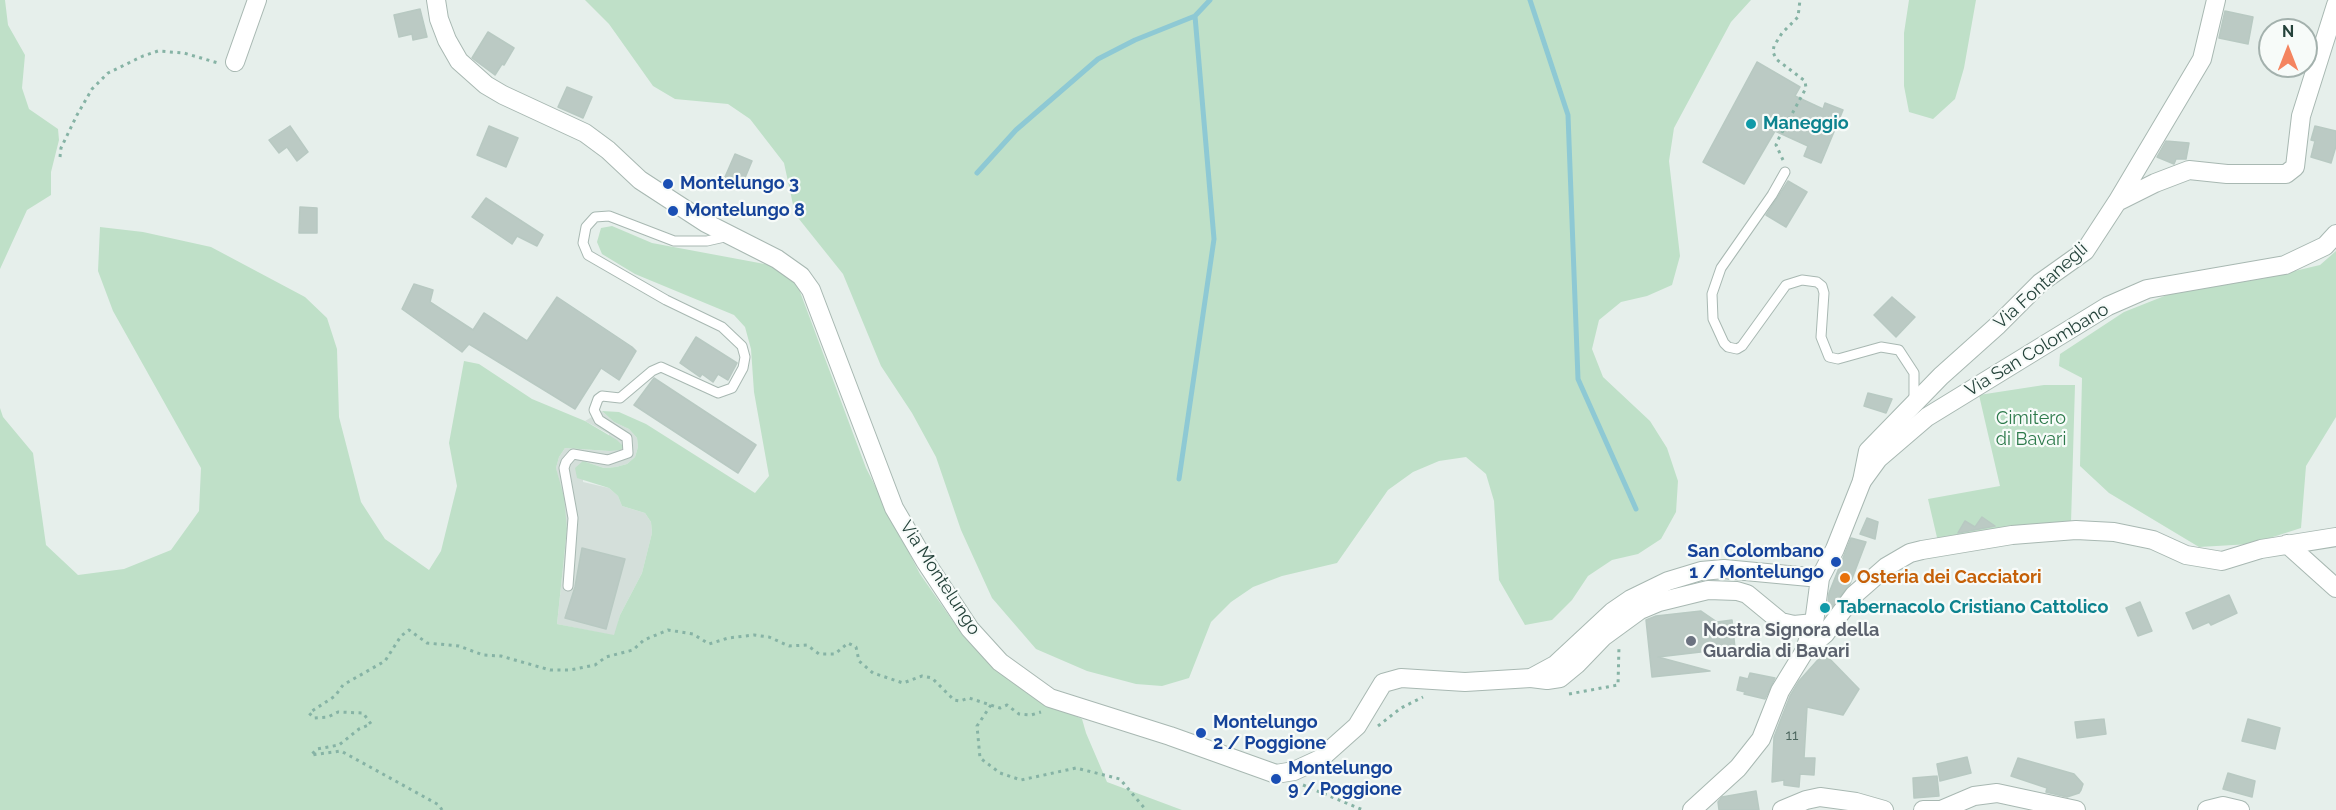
<!DOCTYPE html>
<style>
body{margin:0}
#map{position:relative;width:2336px;height:810px;overflow:hidden;background:#e6efeb;font-family:Raleway,sans-serif}
canvas{display:block}
.north{position:absolute;left:2258px;top:18px;width:60px;height:60px;box-sizing:border-box;background:#f7fbf9;border:2px solid #a3b1ad;border-radius:50%;rotate:0deg;font-size:16px;font-weight:700;line-height:24px;text-align:center;color:#24423a}
.north::after{content:'';display:block;margin:auto;width:21px;height:27px;background:#f4845f;clip-path:polygon(50% 0,100% 100%,50% 72%,0 100%)}
</style>
<div id="map">
<canvas width="2336" height="810"></canvas>
<div class="north">N</div>
</div>
<script>
const ctx = document.querySelector('canvas').getContext('2d');
ctx.lineJoin = 'round';
function fill(path, color) { ctx.fillStyle = color; ctx.fill(path, 'evenodd'); }
const toPath = rows => new Path2D(rows.map(r => 'M' + r).join(''));
function trace(path, color, width, dash) { ctx.strokeStyle = color; ctx.lineWidth = width; ctx.lineCap = dash ? 'butt' : 'round'; ctx.setLineDash(dash || []); ctx.stroke(path); }
function label(font, color, halo, rows, align = 'center') {
  ctx.font = font + ' Raleway,sans-serif'; ctx.lineWidth = 4.5; ctx.setLineDash([]); ctx.textBaseline = 'middle'; ctx.strokeStyle = halo; ctx.fillStyle = color; for (const [text, x, y, turn = 0] of rows) {
    ctx.save(); ctx.translate(x, y); ctx.rotate((+turn || 0) * Math.PI / 180); ctx.textAlign = isNaN(turn) ? turn : align; if (halo) ctx.strokeText(text, 0, 0); ctx.fillText(text, 0, 0); ctx.restore();
  }
}
fill(toPath([
 [602,411,614,422,629,429,637,438,638,447,635,457,627,464,616,467,604,468,583,461,583,482,609,488,618,496,622,506,645,513,651,522,652,533,642,573,620,615,615,636,557,624,567,529,556,468,559,457,565,448,609,451,609,434,585,421]
]), '#d4dfda');
fill(toPath([
 [0,0,5,0,8,25,25,55,22,88,29,109,58,129,59,140,51,172,51,195,27,210,0,269],
 [585,0,1751,0,1731,22,1674,128,1669,161,1680,256,1672,285,1647,296,1621,302,1599,320,1592,349,1603,377,1650,421,1667,448,1678,481,1676,512,1661,539,1638,554,1612,560,1588,576,1572,600,1552,620,1525,625,1499,580,1494,501,1486,474,1466,457,1439,461,1413,472,1388,490,1337,563,1282,576,1253,587,1231,602,1211,622,1189,678,1162,686,1136,684,1087,671,1036,649,992,598,961,530,936,457,912,413,881,366,843,274,795,214,784,163,750,119,728,104,675,99,653,86,609,24],
 [1909,0,1976,0,1964,68,1955,99,1933,119,1909,112,1904,86,1904,33],
 [612,226,652,243,770,265,796,281,866,468,920,574,964,637,991,665,1035,697,1082,719,1086,733,1107,782,1182,810,0,810,0,408,3,417,33,453,46,545,78,575,124,569,171,550,199,511,201,468,113,311,98,271,100,227,143,232,211,247,305,297,327,318,337,349,339,417,361,502,385,539,429,570,441,551,457,486,449,443,464,361,479,364,532,399,585,421,617,440,624,447,620,450,609,451,565,448,559,457,556,468,564,497,567,529,557,624,614,635,620,615,642,573,652,533,651,522,645,513,622,506,618,496,609,488,577,478,575,468,583,461,604,468,616,467,627,464,635,457,638,447,637,438,629,429,614,422,602,411,619,412,646,424,755,493,769,476,754,392,751,349,745,327,734,315,635,274,602,254,597,242,601,228],
 [2336,251,2336,417,2306,466,2301,528,2251,544,2199,547,2109,493,2080,466,2082,378,2059,366,2060,354,2124,312,2172,293,2265,278,2320,265],
 [2044,385,2075,385,2071,523,1939,546,1928,499,2000,486,1979,395]
]), '#bfe0c8');
trace(toPath([
 [1530,0,1568,115,1578,379,1636,509],
 [977,173,1016,130,1098,59,1135,40,1195,16,1210,0],
 [1179,479,1214,239,1195,16]
]), '#8ec9d4', 5);
const building = toPath([
 [420,9,427,37,413,40,412,34,399,37,394,15,420,9],
 [2225,11,2253,17,2248,44,2219,38,2225,11],
 [488,32,514,48,504,65,502,64,495,75,472,58,488,32],
 [1757,62,1800,87,1795,96,1823,109,1825,103,1843,110,1821,163,1804,156,1808,146,1775,131,1744,184,1703,162,1757,62],
 [567,87,592,97,583,118,558,107,567,87],
 [290,126,308,152,297,161,287,147,279,153,269,140,290,126],
 [489,126,518,138,506,167,477,155,489,126],
 [2315,126,2336,131,2336,146,2331,163,2311,157,2315,141,2311,140,2315,126],
 [2166,141,2189,143,2186,159,2176,159,2174,164,2157,157,2166,141],
 [735,154,752,161,742,185,725,177,735,154],
 [1788,181,1807,192,1786,227,1766,215,1788,181],
 [486,198,543,235,537,246,517,236,512,244,472,217,486,198],
 [300,207,317,208,317,233,299,233,300,207],
 [414,284,433,290,430,302,473,330,484,313,527,341,557,297,632,347,636,351,619,380,601,368,575,409,469,344,462,352,402,309,414,284],
 [1892,297,1915,317,1896,337,1874,315,1892,297],
 [696,337,737,363,728,380,718,374,713,382,702,374,700,377,680,363,696,337],
 [654,378,756,445,738,473,634,405,654,378],
 [1868,393,1892,399,1886,413,1864,406,1868,393],
 [1982,517,1995,526,1958,533,1965,521,1975,527,1982,517],
 [1867,518,1878,522,1875,539,1860,534,1867,518],
 [1851,538,1866,542,1850,584,1827,613,1829,593,1851,538],
 [582,548,625,559,606,629,565,618,575,587,582,548],
 [2229,595,2237,613,2211,625,2209,622,2193,629,2186,613,2229,595],
 [2140,602,2152,631,2138,636,2126,608,2140,602],
 [1701,611,1717,622,1732,620,1735,648,1658,657,1710,671,1652,677,1646,620,1656,616,1701,611],
 [1824,653,1859,689,1843,715,1807,707,1804,758,1815,758,1814,775,1800,774,1799,787,1784,785,1784,780,1772,782,1774,737,1790,696,1799,681,1824,653],
 [1750,673,1775,678,1765,699,1744,694,1745,692,1737,690,1740,677,1748,679,1750,673],
 [2104,719,2106,734,2077,738,2075,722,2104,719],
 [2248,719,2280,728,2275,749,2242,741,2248,719],
 [1967,757,1971,773,1940,781,1937,764,1967,757],
 [2018,758,2074,774,2083,784,2081,790,2079,793,2067,797,2046,792,2047,788,2011,776,2018,758],
 [2228,773,2255,781,2252,797,2223,789,2228,773],
 [1937,776,1939,796,1914,798,1913,778,1937,776],
 [1756,791,1759,810,1719,810,1718,802,1722,797,1756,791]
]);
fill(building, '#bbcac4');
trace(building, '#b8c9c2', 1.5);
const service = toPath([
 [1785,172,1772,195,1721,268,1712,294,1713,319,1724,343,1728,347,1737,349,1742,346,1786,285,1802,280,1817,282,1822,286,1824,293,1821,337,1829,357,1838,359,1881,347,1899,350,1914,373,1914,400],
 [568,586,573,518,564,468,566,462,573,454,608,460,628,453,627,438,599,420,594,410,598,399,602,396,620,398,652,371,661,367,718,393,732,388,743,368,745,357,742,346,722,327,666,300,588,255,583,243,586,227,595,217,609,216,674,241,707,241,729,236]
]);
const minor = toPath([
 [235,62,257,0],
 [2117,202,2155,183,2189,170,2227,174,2286,174,2295,167,2301,116,2336,5],
 [1862,481,1868,451,1941,376,1998,325,2040,283,2085,251,2117,202,2202,59,2216,0],
 [2287,544,2336,588],
 [1804,652,1825,634,1854,595,1886,567,1910,553,1922,550,2012,535,2076,530,2114,532,2153,540,2186,555,2222,561,2261,549,2336,537],
 [1531,678,1547,680,1560,678,1577,664,1603,637,1640,610,1659,602,1708,590,1737,591,1747,594,1781,622,1794,625,1814,623],
 [1782,810,1806,800,1820,797,1856,802,1884,810],
 [1923,810,1941,810,1974,796,1997,793,2076,810],
 [2207,810,2223,806,2240,810]
]);
const tertiary = toPath([
 [436,0,439,19,447,40,459,61,486,85,503,95,585,133,608,150,640,180,706,223,777,259,801,276,811,290,894,508,925,561,970,629,1000,662,1050,698,1170,736,1276,774,1294,771,1320,759,1357,726,1383,683,1401,678,1465,682,1531,678,1555,665,1612,612,1631,599,1668,581,1701,571,1724,569,1820,578],
 [1692,810,1738,768,1761,739,1780,691,1804,652,1814,623,1820,578,1835,549,1862,481,1878,459,1927,417,2108,306,2147,289,2285,265,2325,246,2336,234]
]);
trace(service, '#a8b8b2', 11);
trace(minor, '#a8b8b2', 20);
trace(tertiary, '#a8b8b2', 20);
trace(toPath([
 [60,157,61,148,77,115,92,89,108,73,143,56,158,51,184,53,218,63],
 [1783,160,1776,145,1779,138,1806,88,1805,81,1776,59,1773,52,1774,46,1782,33,1798,17,1800,0],
 [1569,694,1618,685,1619,646],
 [991,705,977,726,980,758,1000,773,1021,780,1076,768,1120,779,1146,810],
 [1378,726,1401,708,1423,697],
 [1303,785,1363,810],
 [442,810,439,805,341,751,311,755,317,749,339,745,359,729,371,724,363,713,338,712,328,717,314,718,309,713,335,696,343,685,385,661,401,636,409,630,427,643,459,646,483,655,501,656,550,670,570,670,595,665,606,657,633,650,644,640,668,630,693,634,709,644,728,638,754,635,769,637,789,646,807,645,819,654,835,654,848,643,856,647,859,661,873,673,903,683,922,676,932,678,954,700,960,701,969,698,1000,708,1007,705,1019,714,1031,715,1041,712]
]), '#86b3a5', 3, [3, 4.5]);
trace(service, '#fff', 9);
trace(minor, '#fff', 18);
trace(tertiary, '#fff', 18);
for (const [x, y, r, color] of [
 [1751,124,6,"#0f9aa8"],
 [668,184,6,"#1a4fb4"],
 [673,211,6,"#1a4fb4"],
 [1836,562,6,"#1a4fb4"],
 [1845,578,6,"#e8710a"],
 [1825,608,6,"#0f9aa8"],
 [1691,641,6,"#6b7280"],
 [1201,733,6,"#1a4fb4"],
 [1276,779,6,"#1a4fb4"]
]) { const dot = new Path2D(); dot.arc(x, y, r, 0, 2 * Math.PI); ctx.fillStyle = color; ctx.fill(dot); trace(dot, '#f7fbf9', 2); }
label('15px', '#4a645c', null, [
 ["11",1792,735]
]);
label('bold 18px', '#0d838f', '#f7fbf9', [
 ["Maneggio",1763,124],
 ["Tabernacolo Cristiano Cattolico",1837,608]
], 'left');
label('bold 18px', '#164399', '#f7fbf9', [
 ["Montelungo 3",680,184],
 ["Montelungo 8",685,211],
 ["San Colombano",1824,552,"right"],
 ["1 / Montelungo",1824,573,"right"],
 ["Montelungo",1213,723],
 ["2 / Poggione",1213,744],
 ["Montelungo",1288,769],
 ["9 / Poggione",1288,790]
], 'left');
label('18px', '#24423a', '#f7fbf9', [
 ["Via Fontanegli",2041,286,-42],
 ["Via San Colombano",2037,350,-31],
 ["Via Montelungo",940,578,57]
]);
label('18px', '#2d7a4b', '#f7fbf9', [
 ["Cimitero",2031,419],
 ["di Bavari",2031,440]
]);
label('bold 18px', '#c56008', '#f7fbf9', [
 ["Osteria dei Cacciatori",1857,578]
], 'left');
label('bold 18px', '#5b616d', '#f7fbf9', [
 ["Nostra Signora della",1703,631],
 ["Guardia di Bavari",1703,652]
], 'left');
</script>
